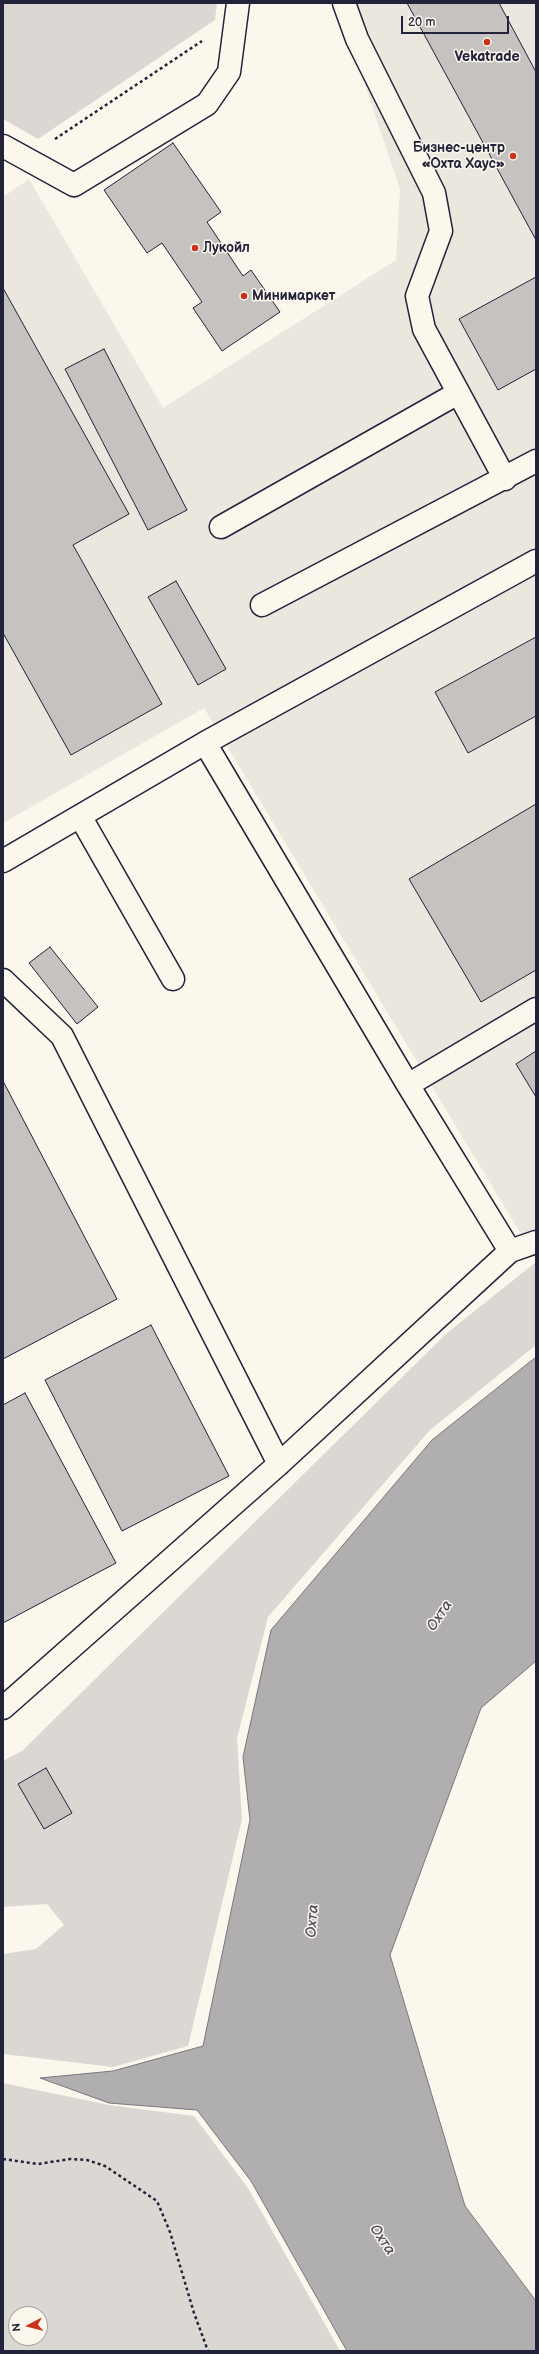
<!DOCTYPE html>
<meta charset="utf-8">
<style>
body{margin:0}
#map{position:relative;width:539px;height:2354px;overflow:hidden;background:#fbf7ec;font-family:"Balsamiq Sans",sans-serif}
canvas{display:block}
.frame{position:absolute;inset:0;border:4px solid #22223b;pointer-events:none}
.north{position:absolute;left:8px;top:2306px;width:40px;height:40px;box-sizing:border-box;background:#fbf7ec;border:1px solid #a4a2a5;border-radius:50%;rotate:263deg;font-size:11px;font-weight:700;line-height:16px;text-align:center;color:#22223b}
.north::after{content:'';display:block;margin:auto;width:14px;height:18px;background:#c8321e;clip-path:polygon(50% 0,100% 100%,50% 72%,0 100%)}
.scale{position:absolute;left:401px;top:16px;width:108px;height:18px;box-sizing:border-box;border:2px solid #22223b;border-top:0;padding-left:5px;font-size:12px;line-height:14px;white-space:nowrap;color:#22223b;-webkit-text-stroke:3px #fbf7ec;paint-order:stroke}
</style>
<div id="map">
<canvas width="539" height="2354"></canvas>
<div class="frame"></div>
<div class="north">N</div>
<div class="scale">20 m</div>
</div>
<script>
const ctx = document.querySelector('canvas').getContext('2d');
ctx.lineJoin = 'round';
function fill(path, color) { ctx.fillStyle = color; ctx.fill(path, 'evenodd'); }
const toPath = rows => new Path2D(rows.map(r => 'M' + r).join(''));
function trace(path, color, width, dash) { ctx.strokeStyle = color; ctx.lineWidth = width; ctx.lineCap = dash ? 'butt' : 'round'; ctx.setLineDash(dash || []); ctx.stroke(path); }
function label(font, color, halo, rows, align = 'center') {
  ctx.font = font + ' "Balsamiq Sans",sans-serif'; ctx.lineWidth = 3; ctx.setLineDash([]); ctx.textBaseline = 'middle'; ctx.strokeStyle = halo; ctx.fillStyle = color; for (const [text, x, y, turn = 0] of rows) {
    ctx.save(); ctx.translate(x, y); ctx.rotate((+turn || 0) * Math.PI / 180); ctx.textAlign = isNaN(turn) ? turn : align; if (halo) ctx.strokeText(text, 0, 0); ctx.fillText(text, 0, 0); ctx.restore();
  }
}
fill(toPath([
 [337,3,536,3,536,1259,204,708,3,823,3,197,29,179,163,408,396,260,400,189]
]), '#ebe7df');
fill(toPath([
 [3,3,217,3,215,20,38,139,3,119],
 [536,1262,536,1345,430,1430,268,1617,237,1738,242,1819,188,2046,113,2067,3,2054,3,1954,36,1949,64,1925,47,1904,3,1907,3,1761,22,1751,447,1333],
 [3,2083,109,2105,194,2116,248,2188,340,2351,5,2351,3,2348],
 [16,2314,40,2314,40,2338,16,2338]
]), '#dbd8d3');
const water = toPath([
 [536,1357,536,1661,481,1708,390,1955,465,2206,536,2301,536,2351,347,2351,251,2181,197,2110,109,2103,40,2078,113,2071,203,2046,250,1820,243,1757,271,1630,432,1440,536,1357]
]);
fill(water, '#b1aeb0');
trace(water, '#787681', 1);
const building = toPath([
 [407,3,499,3,536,72,536,240,407,3],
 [173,143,221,212,207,222,243,276,251,270,280,312,222,351,193,308,202,302,162,243,147,253,104,190,173,143],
 [536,277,536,369,498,390,459,319,536,277],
 [3,288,129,514,73,545,162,704,71,755,3,633,3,288],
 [104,349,187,510,148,530,65,369,104,349],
 [176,581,226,669,198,685,148,597,176,581],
 [536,637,536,716,468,753,435,692,536,637],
 [536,804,536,970,481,1002,409,879,536,804],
 [50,947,98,1007,77,1024,29,963,50,947],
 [536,1051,536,1097,516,1064,536,1051],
 [3,1081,117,1299,3,1359,3,1081],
 [151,1325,229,1476,122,1531,45,1380,151,1325],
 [25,1393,116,1563,3,1623,3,1405,25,1393],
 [46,1768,72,1813,44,1829,18,1784,46,1768]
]);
fill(building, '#c6c2c0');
trace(building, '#22223b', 1);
const minor = toPath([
 [344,3,357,39,434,193,441,231,417,296,424,329,505,479],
 [3,146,74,185,207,104,229,72,238,3],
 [221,527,458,393],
 [262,605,536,461],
 [205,743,408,1085,510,1251],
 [80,816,173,979],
 [3,861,205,743,536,561],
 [3,980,62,1036,279,1464],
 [408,1085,536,1009],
 [3,1708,279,1464,510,1251,536,1242]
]);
trace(minor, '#22223b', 25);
trace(toPath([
 [55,139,202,41],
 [3,2159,38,2164,70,2159,87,2160,105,2166,157,2201,170,2232,194,2313,208,2351]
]), '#22223b', 2.5, [3, 3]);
trace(minor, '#fbf7ec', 22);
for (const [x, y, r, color] of [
 [487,42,4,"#c8321e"],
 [513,156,4,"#c8321e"],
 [195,248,4,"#c8321e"],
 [244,296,4,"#c8321e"]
]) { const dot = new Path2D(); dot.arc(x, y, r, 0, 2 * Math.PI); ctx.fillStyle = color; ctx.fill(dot); trace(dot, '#fbf7ec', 1.5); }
label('bold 14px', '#22223b', '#fbf7ec', [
 ["Vekatrade",487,57,"center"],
 ["Бизнес-центр",505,148,"right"],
 ["«Охта Хаус»",505,164,"right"],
 ["Лукойл",203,248],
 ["Минимаркет",252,296]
], 'left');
label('italic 15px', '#545364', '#fbf7ec', [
 ["Охта",440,1616,-56],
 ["Охта",313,1921,-86],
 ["Охта",382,2240,56]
]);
</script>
